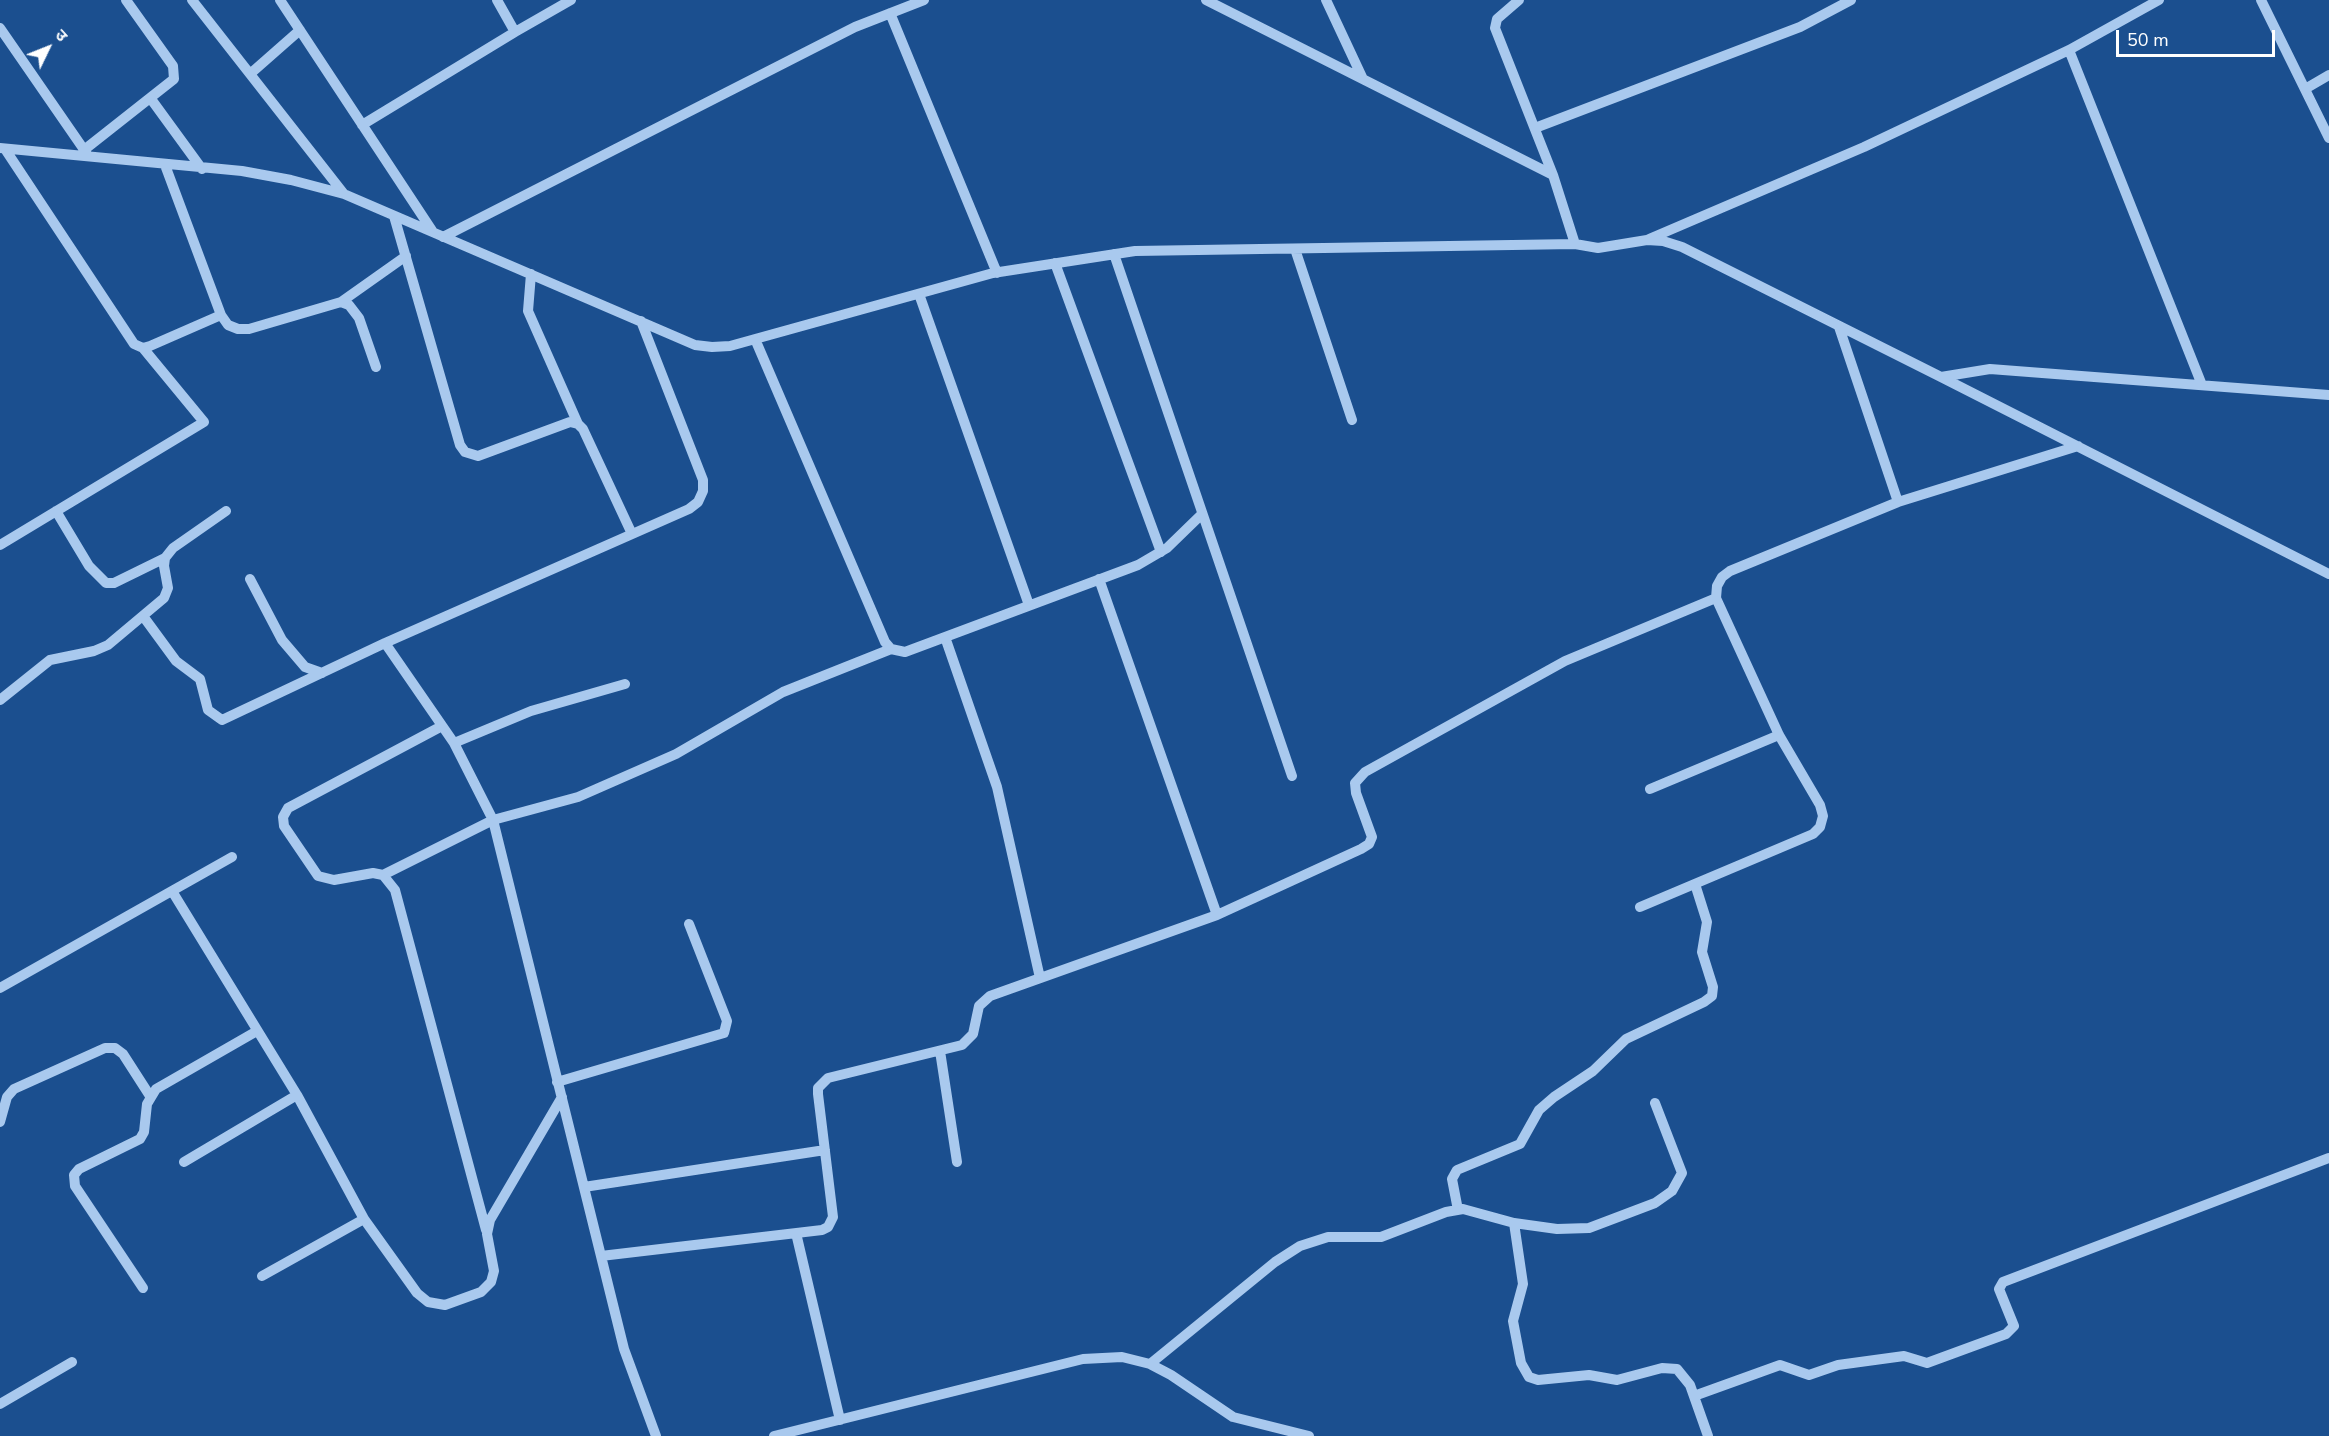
<!DOCTYPE html>
<meta charset="utf-8">
<style>
body{margin:0}
#map{position:relative;width:2329px;height:1436px;overflow:hidden;background:#1b4f8f;font-family:"Nunito Sans","Noto Sans Devanagari",sans-serif}
canvas{display:block}
.north{position:absolute;left:18px;top:18px;width:60px;height:60px;-webkit-text-stroke:4px #1b4f8f;paint-order:stroke;rotate:47deg;font-size:16px;font-weight:700;line-height:24px;text-align:center;color:#fff}
.north::after{content:'';display:block;margin:auto;width:21px;height:27px;background:#fff;clip-path:polygon(50% 0,100% 100%,50% 72%,0 100%)}
.scale{position:absolute;left:2116px;top:30px;width:159px;height:27px;box-sizing:border-box;border:3px solid #fff;border-top:0;padding-left:8px;font-size:18px;line-height:21px;white-space:nowrap;color:#fff;-webkit-text-stroke:4px #1b4f8f;paint-order:stroke}
</style>
<div id="map">
<canvas width="2329" height="1436"></canvas>
<div class="north">उ</div>
<div class="scale">50 m</div>
</div>
<script>
const ctx = document.querySelector('canvas').getContext('2d');
ctx.lineJoin = 'round';
const toPath = rows => new Path2D(rows.map(r => 'M' + r).join(''));
function trace(path, color, width, dash) { ctx.strokeStyle = color; ctx.lineWidth = width; ctx.lineCap = dash ? 'butt' : 'round'; ctx.setLineDash(dash || []); ctx.stroke(path); }
trace(toPath([
 [192,0,344,194],
 [280,0,433,232],
 [497,0,515,32,571,0],
 [1206,0,1553,175,1575,244],
 [1326,0,1363,79],
 [1519,0,1497,19,1495,28,1553,175],
 [2261,0,2329,138],
 [890,13,997,273],
 [0,28,87,154],
 [2069,50,2202,385],
 [250,74,300,30],
 [2305,89,2329,75],
 [151,99,202,169],
 [362,125,515,32],
 [1535,128,1800,27,1851,0],
 [0,148,242,171,291,180,344,194,695,345,712,347,730,346,993,273,1135,251,1575,244,1598,248,1647,240,1663,241,1682,247,1941,377,2329,574],
 [5,149,134,344,143,348,150,346,221,315],
 [84,150,174,79,173,66,126,0],
 [165,165,221,315,228,325,238,329,249,329,341,302,349,305,359,318,376,367],
 [394,216,460,445,465,452,478,456,570,422,578,424,583,429,632,534],
 [443,237,855,27,924,0],
 [1649,239,1864,147,2069,50,2159,0],
 [1295,249,1352,420],
 [1114,254,1292,776],
 [1055,263,1161,552],
 [531,274,528,311,578,424],
 [919,294,1029,605],
 [341,302,406,256],
 [1839,327,1898,502],
 [755,339,885,642,891,649,905,652,1138,565,1167,548,1202,514],
 [1941,377,1990,369,2329,395],
 [56,511,89,566,106,583,114,583,165,558],
 [0,545,204,422,143,348],
 [250,579,282,640,305,667,322,673],
 [1099,579,1217,915],
 [143,616,176,661,200,679,208,710,222,720,385,643,689,509,698,502,703,491,703,480,641,321],
 [945,637,997,787,1040,978],
 [0,700,50,660,94,651,108,645,164,598,168,588,164,566,165,558,173,548,226,511],
 [442,726,288,808,283,817,284,826,318,876,334,880,373,873,383,875,395,890,486,1230],
 [454,743,531,711,625,684],
 [1650,789,1779,735],
 [383,875,493,820,454,743,385,643],
 [172,891,297,1095,364,1219,417,1293,428,1302,445,1305,481,1292,491,1282,494,1271,487,1234,490,1220,562,1097],
 [1640,907,1813,834,1820,827,1823,816,1820,805,1779,735,1716,598,1717,586,1722,577,1730,571,1898,502,2078,446],
 [0,988,232,857],
 [940,1051,957,1162],
 [557,1082,724,1033,727,1021,689,924],
 [0,1122,7,1097,14,1089,105,1048,115,1048,123,1054,150,1096],
 [184,1162,297,1095],
 [584,1187,825,1150],
 [1458,1210,1452,1179,1457,1170,1520,1144,1539,1110,1554,1097,1593,1071,1626,1039,1704,1002,1712,996,1713,987,1702,952,1707,922,1695,884],
 [1514,1223,1523,1284,1513,1321,1521,1363,1529,1377,1538,1380,1589,1375,1617,1380,1662,1368,1677,1369,1690,1385,1708,1436],
 [796,1233,840,1420],
 [601,1256,822,1230,828,1227,833,1217,818,1094,818,1088,828,1078,962,1045,973,1034,979,1006,990,996,1217,915,1361,849,1369,844,1372,837,1356,793,1355,783,1365,772,1565,661,1716,598],
 [262,1276,364,1219],
 [143,1288,75,1186,74,1175,79,1169,140,1139,144,1132,147,1104,156,1089,257,1031],
 [1150,1364,1275,1262,1300,1246,1328,1237,1381,1237,1446,1212,1463,1209,1514,1223,1557,1229,1589,1228,1655,1203,1672,1191,1682,1173,1655,1103],
 [1694,1396,1780,1365,1809,1375,1838,1365,1904,1356,1927,1363,2006,1334,2014,1326,1999,1289,2003,1282,2329,1158],
 [0,1404,72,1362],
 [656,1436,624,1349,493,820,578,797,676,754,783,692,891,649],
 [774,1436,1083,1359,1122,1357,1150,1364,1171,1375,1233,1417,1309,1436]
]), '#a9c9ee', 10);
</script>
